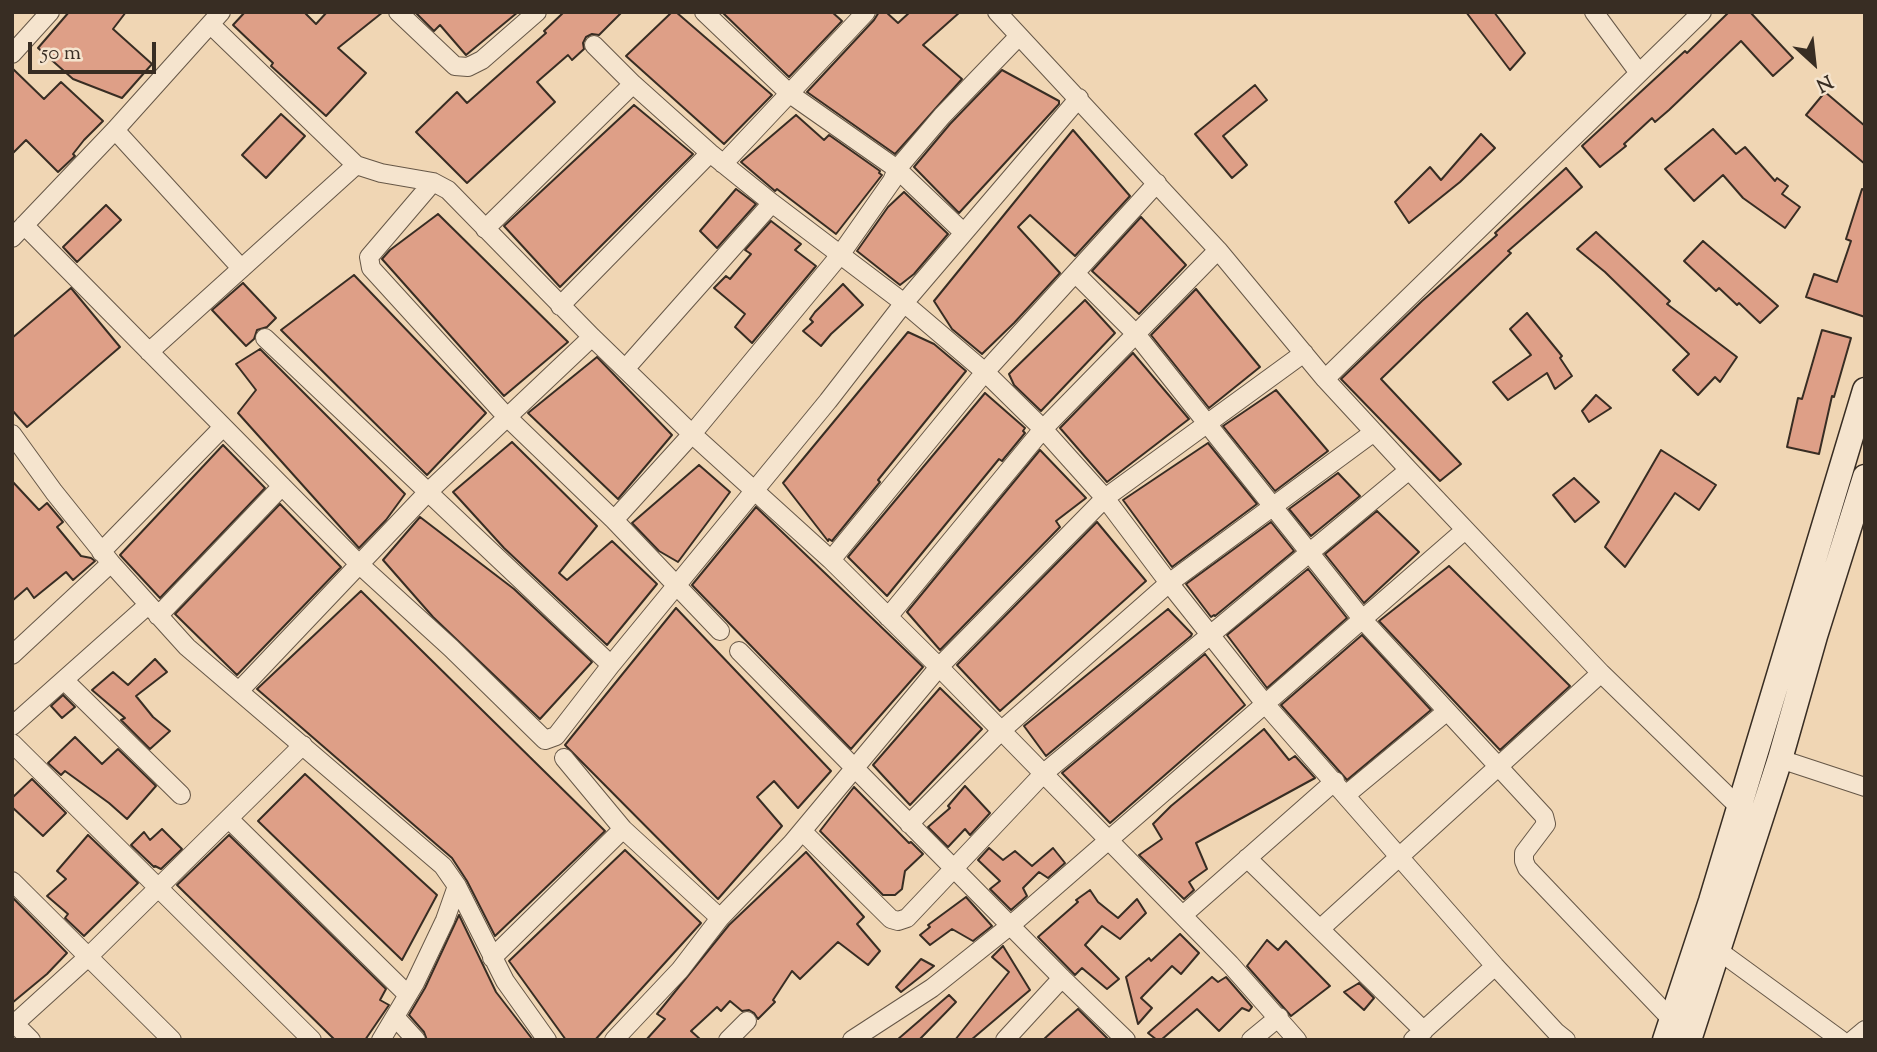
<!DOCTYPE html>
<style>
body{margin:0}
#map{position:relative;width:1877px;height:1052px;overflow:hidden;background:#f0d6b4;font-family:"Sorts Mill Goudy",serif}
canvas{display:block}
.frame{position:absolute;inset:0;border:14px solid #382d23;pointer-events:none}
.north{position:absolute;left:1779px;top:28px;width:70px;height:70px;-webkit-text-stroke:5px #f5e4ce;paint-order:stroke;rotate:153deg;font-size:19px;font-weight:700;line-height:28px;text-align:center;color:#382d23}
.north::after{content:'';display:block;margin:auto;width:24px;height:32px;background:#382d23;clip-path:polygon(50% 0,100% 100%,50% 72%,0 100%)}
.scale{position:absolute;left:28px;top:42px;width:128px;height:32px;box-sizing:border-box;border:4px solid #382d23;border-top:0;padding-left:9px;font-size:21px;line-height:24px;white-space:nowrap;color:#382d23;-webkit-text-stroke:5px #f5e4ce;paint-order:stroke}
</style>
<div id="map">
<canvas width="1877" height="1052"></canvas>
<div class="frame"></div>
<div class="north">N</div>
<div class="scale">50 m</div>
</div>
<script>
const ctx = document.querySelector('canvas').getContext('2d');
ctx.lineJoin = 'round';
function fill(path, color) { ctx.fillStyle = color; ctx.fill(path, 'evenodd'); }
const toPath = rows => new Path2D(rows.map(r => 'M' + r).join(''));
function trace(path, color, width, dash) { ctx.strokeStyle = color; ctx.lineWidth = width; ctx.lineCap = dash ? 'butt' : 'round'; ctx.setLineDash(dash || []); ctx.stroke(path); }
const building = toPath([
 [69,12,126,12,113,29,152,64,122,98,73,79,38,48,69,12],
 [245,12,304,12,316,24,327,12,383,12,338,48,366,73,326,116,271,66,273,63,233,25,245,12],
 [415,12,518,12,466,55,440,25,434,31,415,12],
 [564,12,622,12,599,35,592,34,586,37,583,43,584,49,572,60,568,55,537,82,555,102,467,183,416,132,457,92,467,103,546,33,544,31,564,12],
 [672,12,676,12,772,95,724,144,626,56,672,12],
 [722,12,832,12,842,21,789,77,722,12],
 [879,12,886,12,898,23,910,12,960,12,923,45,962,79,895,154,807,92,874,20,879,12],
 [1466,12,1494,12,1525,53,1510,70,1466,12],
 [1729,12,1750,12,1793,58,1773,76,1741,41,1669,110,1655,122,1652,118,1624,144,1626,146,1600,167,1582,146,1685,51,1687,53,1729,12],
 [12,68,44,99,61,82,103,121,84,140,73,154,75,156,58,172,26,140,12,154,12,68],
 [1002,70,1059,101,1059,104,959,213,914,167,950,124,1002,70],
 [1255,85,1267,100,1223,136,1247,165,1232,178,1195,134,1255,85],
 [1825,92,1865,126,1865,164,1806,115,1825,92],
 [634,105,693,154,560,287,504,226,634,105],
 [281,114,305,136,266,178,242,155,281,114],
 [796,115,824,140,829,135,880,171,879,173,882,175,836,234,777,189,775,191,741,162,796,115],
 [1713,129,1736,154,1745,147,1775,181,1777,178,1788,186,1782,194,1800,207,1785,228,1743,198,1723,175,1694,201,1665,169,1713,129],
 [1073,130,1130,196,1075,256,1030,215,1018,227,1060,273,1014,323,982,354,952,329,934,301,1073,130],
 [1481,134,1495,148,1460,182,1409,223,1395,202,1430,167,1441,180,1481,134],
 [1566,168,1582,187,1508,251,1511,253,1381,379,1461,464,1440,481,1341,379,1422,301,1497,235,1495,233,1566,168],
 [736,189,756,204,717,248,700,231,736,189],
 [1862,189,1865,190,1865,317,1806,297,1814,274,1837,282,1851,241,1846,239,1862,189],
 [904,192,948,234,914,274,900,285,857,251,888,207,904,192],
 [106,205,121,220,77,262,63,247,106,205],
 [438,214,568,342,504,396,382,259,390,250,438,214],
 [1141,217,1186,265,1139,314,1092,271,1141,217],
 [771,221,801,244,795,250,816,266,752,343,735,327,745,314,714,288,726,276,730,279,751,254,745,250,771,221],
 [1596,232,1670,301,1667,304,1737,357,1720,382,1715,377,1698,395,1673,370,1689,354,1605,272,1577,249,1596,232],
 [1703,241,1778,306,1760,323,1739,303,1737,305,1719,288,1716,291,1684,261,1703,241],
 [354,275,486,413,427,475,281,330,354,275],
 [243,283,276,318,267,327,257,330,254,339,246,346,212,310,243,283],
 [843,284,863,305,831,334,821,346,803,331,813,322,810,319,815,312,843,284],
 [71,288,120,347,27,427,12,410,12,338,71,288],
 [1196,289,1260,367,1209,408,1151,335,1196,289],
 [1085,300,1115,333,1041,411,1014,385,1009,374,1085,300],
 [1527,313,1562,356,1560,358,1572,376,1555,389,1547,373,1508,400,1493,382,1531,355,1510,329,1527,313],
 [1822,330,1851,338,1834,397,1832,396,1819,454,1787,447,1798,398,1802,399,1822,330],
 [908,332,934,344,966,371,878,480,880,482,832,541,829,539,828,541,783,483,908,332],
 [260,349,405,494,386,520,359,548,238,413,256,390,236,364,260,349],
 [1133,353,1189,419,1107,482,1060,428,1133,353],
 [597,357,672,435,618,499,528,413,597,357],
 [1276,390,1328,451,1275,491,1223,426,1276,390],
 [985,393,1025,428,1023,431,1025,433,1002,461,999,459,887,596,848,557,985,393],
 [1596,395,1611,408,1589,422,1582,411,1596,395],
 [512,442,597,526,559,573,567,580,612,541,657,584,607,645,504,548,453,492,512,442],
 [1208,443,1257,504,1172,567,1123,500,1208,443],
 [223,445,265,488,160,598,120,555,223,445],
 [1040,450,1086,498,1056,521,1060,527,940,650,907,612,1040,450],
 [1661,450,1716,485,1699,510,1675,493,1625,567,1605,547,1661,450],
 [699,465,730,492,678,562,659,551,632,523,699,465],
 [1338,473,1360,496,1311,536,1289,509,1338,473],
 [1574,478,1599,502,1575,522,1553,495,1574,478],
 [12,481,39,510,47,503,63,522,57,527,81,556,91,558,95,561,73,580,66,572,34,598,27,588,12,601,12,481],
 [280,504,341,567,237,675,175,614,280,504],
 [756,507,923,667,851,749,692,585,756,507],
 [1377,511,1419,552,1364,603,1325,554,1377,511],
 [420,517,514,589,592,662,540,719,433,617,383,560,420,517],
 [1097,522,1146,581,1000,711,957,665,1097,522],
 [1271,522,1294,551,1215,616,1214,615,1211,617,1186,584,1271,522],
 [1449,566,1570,686,1500,750,1379,621,1449,566],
 [1308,569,1347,618,1267,688,1227,635,1308,569],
 [361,591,605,831,495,936,467,881,452,858,257,689,361,591],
 [676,608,831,771,798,808,774,781,757,797,782,826,718,899,565,745,676,608],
 [1168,609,1192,634,1191,636,1046,756,1024,726,1168,609],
 [1362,635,1431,710,1347,780,1281,705,1362,635],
 [1205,654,1245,705,1110,823,1062,773,1205,654],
 [155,659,167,672,136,696,153,717,170,731,150,749,121,720,125,718,92,690,113,672,128,685,155,659],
 [940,688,982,729,910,805,873,765,940,688],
 [63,695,75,707,62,718,51,706,63,695],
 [1264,729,1289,760,1295,756,1315,778,1196,843,1207,869,1189,882,1194,890,1184,899,1139,855,1162,839,1153,824,1171,806,1264,729],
 [75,737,102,764,118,749,156,786,127,819,109,803,65,771,61,775,48,763,75,737],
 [305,774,437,895,402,960,258,821,305,774],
 [32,779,66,813,43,836,12,807,12,798,32,779],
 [965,786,990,813,970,835,965,829,948,847,928,827,950,808,948,806,965,786],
 [854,787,909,843,911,842,923,854,905,871,902,889,895,895,883,895,820,831,854,787],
 [162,829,182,849,161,869,155,866,154,867,131,845,144,832,150,840,162,829],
 [88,835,138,883,84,936,65,918,68,914,47,896,66,879,57,871,88,835],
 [229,835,386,989,380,1000,389,1005,365,1040,335,1040,177,885,229,835],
 [989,848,1003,860,1015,851,1032,866,1053,848,1065,863,1048,878,1039,872,1023,888,1027,896,1011,910,990,889,1000,881,978,860,989,848],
 [625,850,701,923,595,1040,566,1040,509,961,625,850],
 [806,852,864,917,857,924,880,951,868,965,838,942,800,979,792,971,773,1000,775,1002,758,1019,754,1013,749,1010,742,1011,730,1001,721,1011,717,1007,691,1031,701,1040,646,1040,665,1019,657,1014,729,925,806,852],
 [1090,890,1098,902,1118,918,1137,899,1146,913,1120,939,1102,926,1085,945,1119,979,1107,989,1082,968,1075,975,1038,937,1078,902,1076,900,1090,890],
 [12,897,67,953,47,974,12,1003,12,897],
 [966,897,992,926,973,941,952,929,930,945,920,935,930,927,928,925,966,897],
 [459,915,496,992,533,1040,427,1040,424,1032,409,1015,425,988,459,915],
 [1180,934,1199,953,1181,974,1172,966,1141,998,1152,1008,1138,1024,1126,977,1149,958,1151,961,1180,934],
 [1267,940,1278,950,1286,941,1330,986,1291,1016,1247,966,1267,940],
 [1003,946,1030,990,971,1040,955,1040,1009,972,992,957,1003,946],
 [921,959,934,966,901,992,896,987,921,959],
 [1212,977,1218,982,1226,977,1252,1007,1249,1011,1242,1008,1219,1031,1197,1009,1161,1040,1157,1040,1148,1033,1212,977],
 [1359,983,1374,998,1364,1010,1344,992,1359,983],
 [949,995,956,1002,919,1040,897,1040,949,995],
 [1078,1009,1109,1040,1043,1040,1057,1027,1078,1009]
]);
fill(building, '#de9f87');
trace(building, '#382d23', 2);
const minor = toPath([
 [398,12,455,66,468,67,482,60,537,12],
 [704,12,790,94,897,169,963,232],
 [997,12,1218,250,1325,379,1409,470,1601,673,1738,806],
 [1594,12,1639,73],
 [211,25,356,165,381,173,433,182,448,190,592,337,692,434,831,560,939,667,1230,964,1297,1040],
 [594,45,633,84,710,153,772,203,904,303,985,372,1043,429,1105,498,1169,583,1266,705,1495,966,1556,1032,1566,1040],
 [12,54,50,12],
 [115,130,241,268],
 [723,164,866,12],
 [433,182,369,257,371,268,506,416,614,520,720,631],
 [24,225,360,565,451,648,545,740,556,736,611,665,828,401,904,303,1079,98],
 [485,229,633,84],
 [12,238,115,130,221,12],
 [1075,273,1136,334,1363,620,1544,816,1546,824,1524,853,1524,861,1527,868,1672,1020],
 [560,306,710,153],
 [265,338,611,665],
 [149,352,356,165],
 [625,369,772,203],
 [1325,379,1702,12],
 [12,434,54,492,111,563,187,647,443,866,457,886,505,981,547,1040],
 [614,520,692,434,840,255,892,181,897,169,942,116,1019,36],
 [101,552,223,427],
 [831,560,985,372,1157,183],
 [158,616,282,486],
 [888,617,1043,429,1218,250],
 [739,651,1062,978,1126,1040],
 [12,655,111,563],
 [64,680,181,795],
 [239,691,427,493,592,337],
 [12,726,148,605],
 [12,743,312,1040],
 [564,758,623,829,720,918],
 [1780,759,1865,787],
 [1347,794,1446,712],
 [229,819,408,995],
 [909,824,1002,730,1169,583,1374,432],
 [802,831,891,919,898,921,907,918,1044,773,1409,470],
 [1247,858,1424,1031],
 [12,881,172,1040],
 [1183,915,1335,781],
 [1320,929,1601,673],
 [1719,951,1841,1040],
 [492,958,623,829],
 [396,1018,416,1040],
 [12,1021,31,1040],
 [12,1026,88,957,303,745],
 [381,1040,415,983,445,920,457,886],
 [614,1040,680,970,720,918,792,843,939,667,1105,498,1304,353],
 [728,1040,747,1021],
 [852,1040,932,988,1011,925,1465,530],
 [1005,1040,1062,978],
 [1251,1040,1279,1017],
 [1413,1040,1495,966],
 [1853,1040,1865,1030]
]);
const secondary = toPath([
 [1665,1040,1711,901,1865,390],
 [1689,1040,1780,759,1815,636,1865,477]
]);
trace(minor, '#665747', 20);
trace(secondary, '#382d23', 27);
trace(minor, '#f5e4ce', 18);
trace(secondary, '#f5e4ce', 24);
</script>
